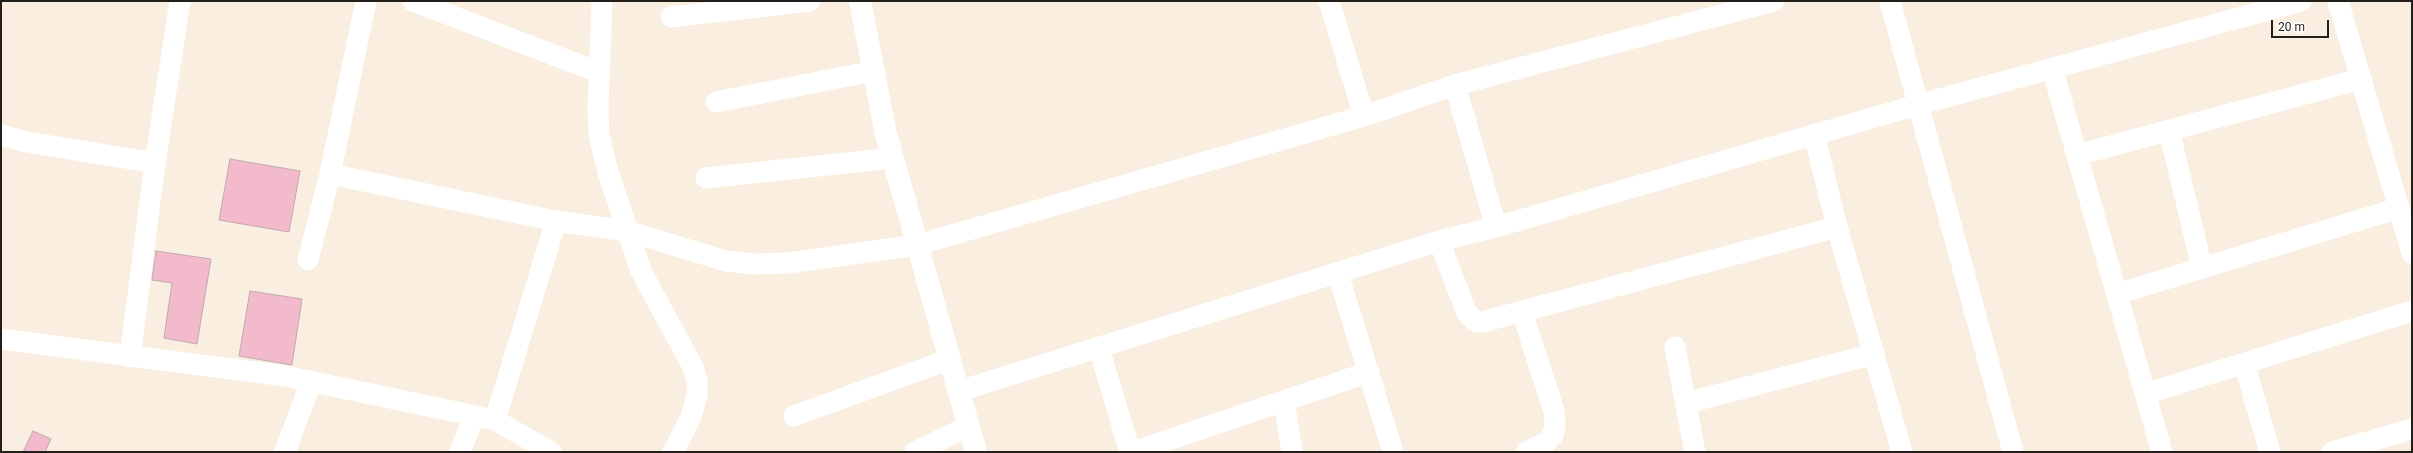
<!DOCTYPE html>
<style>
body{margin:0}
#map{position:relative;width:2413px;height:453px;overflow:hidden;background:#f9eedf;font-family:Roboto,sans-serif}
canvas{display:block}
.frame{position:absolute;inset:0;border:2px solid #221e19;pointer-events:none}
.scale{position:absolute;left:2271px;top:20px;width:58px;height:18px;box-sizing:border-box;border:2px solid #221e19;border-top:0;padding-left:5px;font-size:12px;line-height:14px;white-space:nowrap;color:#221e19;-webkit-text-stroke:3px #fffdfa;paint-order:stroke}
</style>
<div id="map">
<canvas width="2413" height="453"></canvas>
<div class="frame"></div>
<div class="scale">20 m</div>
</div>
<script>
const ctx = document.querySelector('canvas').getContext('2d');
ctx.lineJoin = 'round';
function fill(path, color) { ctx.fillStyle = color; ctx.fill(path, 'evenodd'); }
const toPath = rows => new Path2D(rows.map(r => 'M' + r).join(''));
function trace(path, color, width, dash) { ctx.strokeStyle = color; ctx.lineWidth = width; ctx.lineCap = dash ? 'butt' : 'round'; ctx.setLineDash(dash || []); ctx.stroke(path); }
const building = toPath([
 [230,159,300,171,289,232,219,220,230,159],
 [156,251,211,259,197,344,164,338,172,283,152,280,156,251],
 [250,291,302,299,292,365,239,356,250,291],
 [33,431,51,439,45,452,23,452,33,431]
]);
fill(building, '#f3bacc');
trace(building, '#bdaab0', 1);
trace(toPath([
 [413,1,598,72],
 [602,1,598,107,599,135,608,172,641,271,693,367,697,380,697,395,691,417,673,452],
 [1329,1,1364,116],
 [1890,1,2013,452],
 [2338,1,2412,253],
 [671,17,810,1],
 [2052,68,2162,452],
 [1455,85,1496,227],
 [716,102,874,71],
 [2169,130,2202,268],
 [1814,134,1837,227,1902,452],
 [1,135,27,142,155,163],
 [2077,155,2361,79],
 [330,174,556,221,627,231,726,261,754,264,788,263,917,245,1364,116,1455,85,1774,1],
 [706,178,893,158],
 [1439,241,1467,313,1476,322,1482,322,1837,227],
 [308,260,330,174,366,1],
 [1338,274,1393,452],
 [2117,294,2399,208],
 [1522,312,1554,411,1555,425,1553,435,1547,442,1526,452],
 [1,339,285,376,495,420,551,452],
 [1675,347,1695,452],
 [1099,348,1130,452],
 [130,357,155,163,180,1],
 [2244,363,2270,452],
 [959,391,1439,241,1496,227,1917,105,2301,1],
 [2145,394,2412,311],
 [1284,401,1292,452],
 [1686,403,1874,354],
 [794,416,950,359],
 [495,420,556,221],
 [285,452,311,382],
 [460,452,474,416],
 [915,452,969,426],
 [1133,452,1369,372],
 [2332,452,2412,429]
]), '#fff', 21);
trace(toPath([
 [860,1,886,134,976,452]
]), '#fff', 22);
</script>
